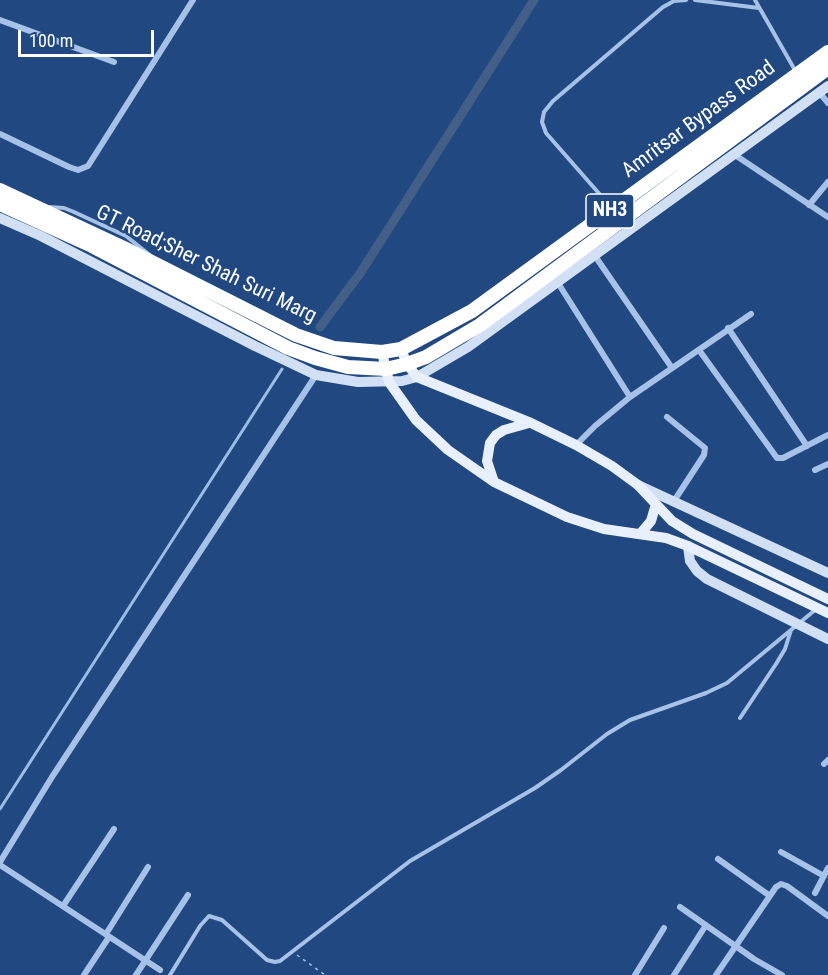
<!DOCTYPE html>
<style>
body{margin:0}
#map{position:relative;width:828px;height:975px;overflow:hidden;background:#214881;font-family:"Roboto Condensed",sans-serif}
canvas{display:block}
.scale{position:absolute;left:18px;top:30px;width:136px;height:27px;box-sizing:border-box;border:3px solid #fff;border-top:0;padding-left:8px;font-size:18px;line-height:21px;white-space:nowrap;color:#fff;-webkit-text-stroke:4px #214881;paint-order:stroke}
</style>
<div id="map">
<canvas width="828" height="975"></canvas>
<div class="scale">100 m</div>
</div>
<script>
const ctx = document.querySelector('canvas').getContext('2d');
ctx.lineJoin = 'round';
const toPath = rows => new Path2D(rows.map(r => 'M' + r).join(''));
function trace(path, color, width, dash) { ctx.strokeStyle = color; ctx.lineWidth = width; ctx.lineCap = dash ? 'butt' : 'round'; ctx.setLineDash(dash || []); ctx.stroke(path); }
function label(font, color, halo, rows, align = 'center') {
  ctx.font = font + ' "Roboto Condensed",sans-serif'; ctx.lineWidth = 5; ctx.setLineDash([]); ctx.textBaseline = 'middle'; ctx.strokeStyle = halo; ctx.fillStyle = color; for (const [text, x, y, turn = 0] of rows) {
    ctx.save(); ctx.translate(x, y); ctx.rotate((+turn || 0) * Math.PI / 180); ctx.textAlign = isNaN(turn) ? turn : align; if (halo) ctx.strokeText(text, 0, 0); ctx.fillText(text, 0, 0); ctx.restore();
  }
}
trace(toPath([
 [0,809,282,369]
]), '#9bbde9', 3);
trace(toPath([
 [320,327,361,272,534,0]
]), '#425f88', 9);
trace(toPath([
 [297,955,325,975]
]), '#a7c2e8', 1.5, [3, 4.5]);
trace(toPath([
 [695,0,759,8],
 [755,0,796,72],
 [610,206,546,133,542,122,544,112,553,101,663,7,674,1,686,0],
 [49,207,64,208,74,212,126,236,151,256],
 [740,718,776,664,785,649,791,630],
 [170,975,200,926,209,916,222,920,267,960,275,962,280,961,410,861,535,788,561,770,607,734,630,720,706,693,727,683,815,610]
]), '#a7c2e8', 4);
trace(toPath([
 [0,20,114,62],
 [819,92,828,103],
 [0,134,69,167,78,170,88,166,193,0],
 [735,155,828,217],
 [809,205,828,182],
 [595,256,672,368],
 [558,283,630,397],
 [728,328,807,446],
 [699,350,777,458,783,458,828,435],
 [667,417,705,448,704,455,674,501],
 [576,445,595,426,630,397,751,314],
 [815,470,828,464],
 [824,764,828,760],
 [781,852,824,876],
 [718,859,770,896],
 [0,862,52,777,316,375],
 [0,865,160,970],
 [815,893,828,868],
 [63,906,114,829],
 [680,907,754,959,782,975],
 [106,934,148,867],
 [84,975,109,937],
 [136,975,188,895],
 [635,975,664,928],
 [674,975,706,925],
 [716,975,776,887,781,884,787,886,828,916]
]), '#a7c2e8', 6);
trace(toPath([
 [0,218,41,236,255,346,316,375,358,382,402,381,417,377,468,347,828,86],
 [638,485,828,573],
 [688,546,690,561,697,571,707,579,828,639]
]), '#d2e0f6', 10);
trace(toPath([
 [401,349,407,364,417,377,531,423,576,445,612,466,638,485,672,521,693,534,828,599],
 [382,352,389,382,416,420,448,450,494,482,567,517,604,529,666,538,688,546,828,613],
 [494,482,487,461,490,443,496,435,504,430,529,423],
 [641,533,651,521,656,504]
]), '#e9f0fd', 10);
trace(toPath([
 [0,190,124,248,296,335,334,348,382,352,401,349,472,311,828,52],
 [0,204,92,246,288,348,315,358,348,367,386,369,407,364,426,357,480,325,828,68]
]), '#fff', 14);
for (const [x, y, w] of [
 [610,211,48]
]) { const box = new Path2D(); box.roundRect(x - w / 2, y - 17, w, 34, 4.5); ctx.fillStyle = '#214881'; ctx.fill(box); trace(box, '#fff', 1.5); }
label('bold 20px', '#fff', null, [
 ["NH3",610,211]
]);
label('21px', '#fff', '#214881', [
 ["Amritsar Bypass Road",699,120,-36],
 ["GT Road;Sher Shah Suri Marg",206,265,26]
]);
</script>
